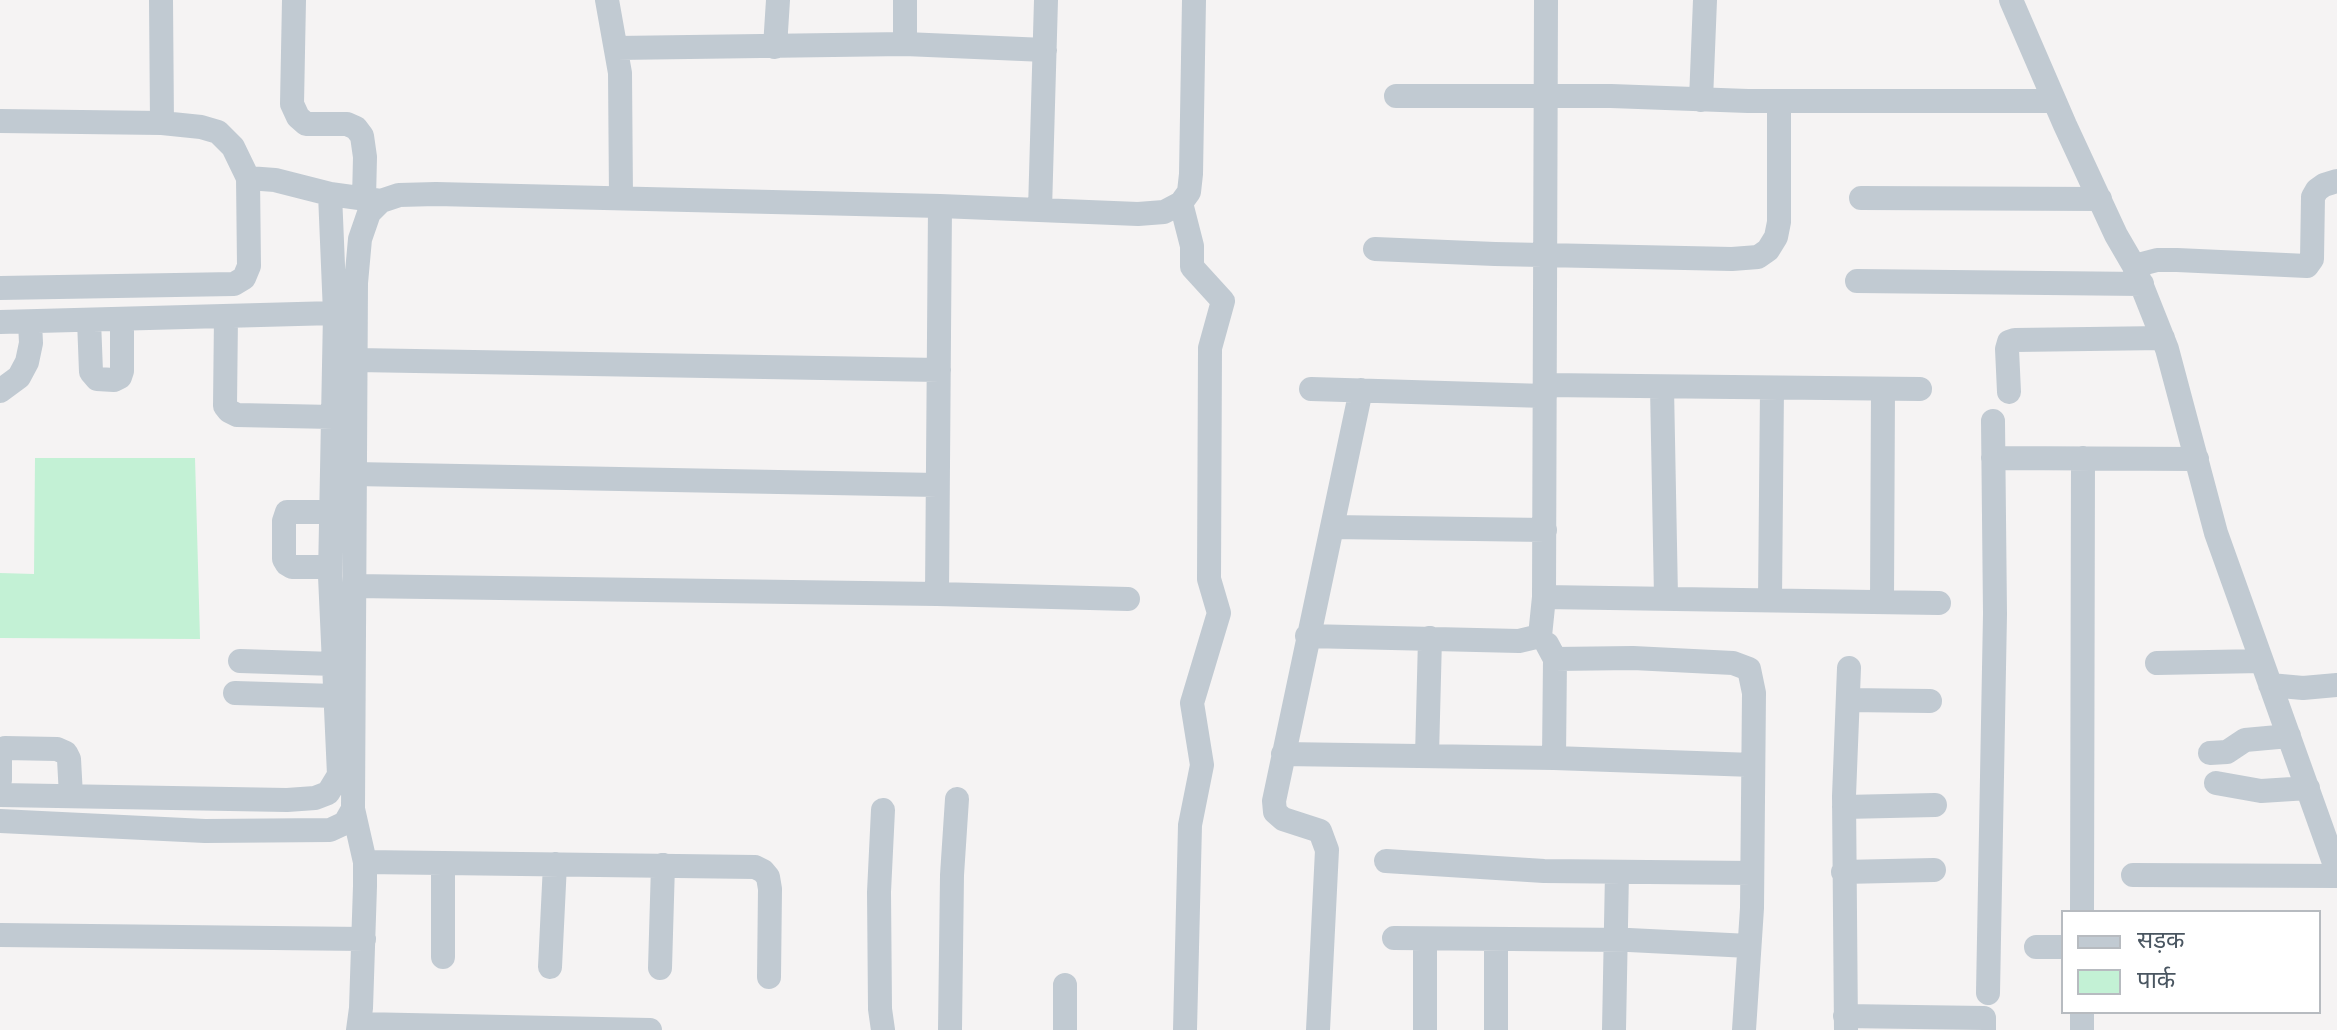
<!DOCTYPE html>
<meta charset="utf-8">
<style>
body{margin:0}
#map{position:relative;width:2337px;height:1030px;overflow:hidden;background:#f5f3f3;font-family:"Fira Sans Condensed","Noto Sans Devanagari",sans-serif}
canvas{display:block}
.legend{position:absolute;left:2061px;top:910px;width:260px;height:104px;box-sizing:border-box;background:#fff;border:2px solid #b7bbc0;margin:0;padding:10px 14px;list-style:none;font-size:24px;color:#4a5661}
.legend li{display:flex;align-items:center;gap:16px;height:40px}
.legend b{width:40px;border:2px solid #b7bbc0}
</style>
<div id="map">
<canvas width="2337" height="1030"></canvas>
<ul class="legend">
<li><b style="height:10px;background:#c1cad2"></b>सड़क</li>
<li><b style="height:22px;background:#c3f1d5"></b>पार्क</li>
</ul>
</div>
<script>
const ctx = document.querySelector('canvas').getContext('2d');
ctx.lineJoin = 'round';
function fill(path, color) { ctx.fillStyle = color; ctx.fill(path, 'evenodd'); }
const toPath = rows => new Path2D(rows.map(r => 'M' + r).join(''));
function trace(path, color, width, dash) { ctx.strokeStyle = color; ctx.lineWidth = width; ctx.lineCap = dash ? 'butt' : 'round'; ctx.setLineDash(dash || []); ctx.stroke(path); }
fill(toPath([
 [35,458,195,458,200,639,0,638,0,573,34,574]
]), '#c3f1d5');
trace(toPath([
 [161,0,162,123],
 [294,0,292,104,298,117,306,124,347,124,356,128,362,136,365,157,364,199],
 [607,0,620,73,621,198],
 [2011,0,2065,125,2116,235,2134,266,2167,349,2216,533,2337,871],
 [905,44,905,0],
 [775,47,778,0],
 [617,48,905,44,1045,50],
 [1396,96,1611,96,1748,101,2054,101],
 [1701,100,1705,0],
 [0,121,162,123,201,127,218,132,233,147,248,178,275,180,330,194,381,201],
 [1861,198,2100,199],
 [1181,203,1192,246,1192,267,1223,301,1210,348,1209,579,1219,613,1192,703,1202,765,1190,825,1185,1030],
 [1040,210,1046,0],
 [1375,249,1495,254,1732,259,1758,257,1768,250,1776,237,1779,222,1779,101],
 [2134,266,2157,260,2177,260,2307,266,2312,259,2313,197,2317,190,2324,185,2337,181],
 [1857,281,2142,284],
 [0,288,234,284,244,278,249,266,248,178],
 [226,316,225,406,229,411,237,415,333,417],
 [89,320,91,372,97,379,114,380,120,377,122,371,122,319],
 [0,322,335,313],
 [357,360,939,370],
 [1545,385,1920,389],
 [1662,387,1666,597],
 [1311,389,1545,396],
 [0,391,19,377,27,362,31,343,30,322],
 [2009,392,2007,349,2009,342,2015,340,2163,338],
 [1993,458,2197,459],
 [354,474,937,485],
 [1332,527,1545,530],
 [330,567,292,567,287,564,284,559,284,521,287,512,331,512],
 [355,586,937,594,1128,599],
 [937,594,940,206],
 [1544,597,1939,603],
 [1770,600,1772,388],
 [1882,600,1883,389],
 [1307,636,1519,641,1540,636],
 [1540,636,1544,597,1546,0],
 [1555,659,1633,658,1733,663,1749,669,1754,693,1752,908,1744,1030],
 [240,661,334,664],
 [2157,663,2261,661],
 [2270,685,2303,688,2337,685],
 [235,693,335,696],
 [1848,700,1930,701],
 [2210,753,2227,752,2245,740,2289,736],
 [1283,754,1554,758,1555,659,1547,644],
 [1427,756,1430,638],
 [1554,758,1753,765],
 [0,780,0,754,5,748,57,749,66,753,69,759,71,796],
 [2216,783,2261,791,2308,788],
 [0,795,287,800,315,798,328,793,339,775,330,576,335,313,330,194],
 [1844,807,1935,805],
 [353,809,365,862,365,886,361,1008,358,1030],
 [883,810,879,892,880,1009,883,1030],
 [0,821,205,831,330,830,345,823,353,809,356,283,360,239,369,213,381,201,399,195,436,194,940,206,1138,214,1164,212,1181,203,1189,192,1191,174,1194,0],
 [1386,861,1544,871,1752,873],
 [365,862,755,867,763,871,768,877,770,889,769,977],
 [443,863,443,957],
 [1843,872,1934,870],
 [2133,875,2337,876],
 [2082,912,2083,458],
 [0,935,364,939],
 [1394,938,1629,940,1749,946],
 [1425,939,1425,1030],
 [1496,939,1496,1030],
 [2036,947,2063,947],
 [550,967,555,864],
 [660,968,663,865],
 [1065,985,1065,1030],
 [1988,993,1995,614,1993,421],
 [1845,1016,1984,1018,1984,1030],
 [360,1024,650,1030],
 [950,1030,952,875,957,799],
 [1318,1030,1327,850,1320,831,1283,819,1275,812,1274,801,1361,390],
 [1614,1030,1617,872],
 [1846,1030,1844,796,1849,668],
 [2082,1030,2082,1012]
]), '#c1cad2', 24);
</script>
